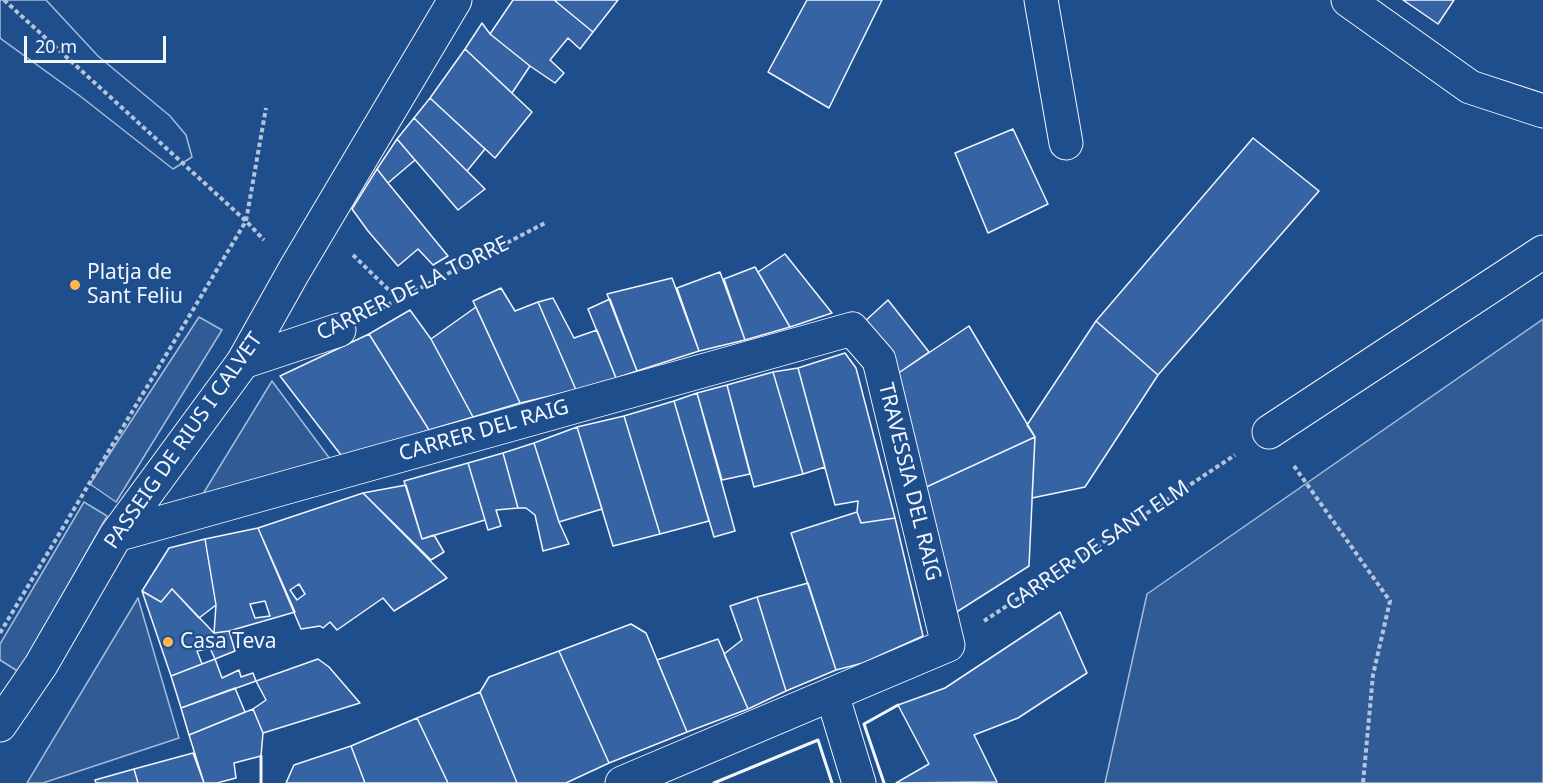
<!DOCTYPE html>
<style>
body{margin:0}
#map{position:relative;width:1543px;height:783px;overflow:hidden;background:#1f4e8c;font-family:"Noto Sans",sans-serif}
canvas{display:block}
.scale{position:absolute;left:24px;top:36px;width:142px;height:27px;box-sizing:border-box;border:3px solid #f2f6ff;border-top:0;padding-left:8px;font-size:18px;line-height:21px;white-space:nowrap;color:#f2f6ff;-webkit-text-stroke:4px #1f4e8c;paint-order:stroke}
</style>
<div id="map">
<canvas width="1543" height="783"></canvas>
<div class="scale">20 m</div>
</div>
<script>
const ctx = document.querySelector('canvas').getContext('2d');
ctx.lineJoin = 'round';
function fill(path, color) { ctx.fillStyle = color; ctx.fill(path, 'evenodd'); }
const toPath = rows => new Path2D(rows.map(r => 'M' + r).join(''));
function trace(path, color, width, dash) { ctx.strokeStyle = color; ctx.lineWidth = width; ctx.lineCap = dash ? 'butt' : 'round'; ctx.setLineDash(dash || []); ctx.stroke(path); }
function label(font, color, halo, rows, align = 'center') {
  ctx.font = font + ' "Noto Sans",sans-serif'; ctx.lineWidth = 4.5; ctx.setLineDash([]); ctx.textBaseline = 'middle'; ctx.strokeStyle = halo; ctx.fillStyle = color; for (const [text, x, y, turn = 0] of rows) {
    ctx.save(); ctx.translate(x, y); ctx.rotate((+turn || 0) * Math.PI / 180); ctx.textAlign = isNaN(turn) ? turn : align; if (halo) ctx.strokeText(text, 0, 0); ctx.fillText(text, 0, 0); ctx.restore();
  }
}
const built = toPath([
 [199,317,222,330,116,502,90,484,199,317],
 [1543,319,1543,783,1105,783,1147,594,1543,319],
 [272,381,333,463,198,502,272,381],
 [84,502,107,516,19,672,0,660,0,644,84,502],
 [138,598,179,738,43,783,27,783,138,598]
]);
fill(built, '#305b95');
trace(built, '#a8bbd7', 1.5);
const pier = toPath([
 [0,0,46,0,98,56,170,116,186,135,192,157,173,169,80,96,0,38,0,0]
]);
fill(pier, '#1f4e8c');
trace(pier, '#a8bbd7', 1.5);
const building = toPath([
 [513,0,554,0,593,32,580,49,568,38,550,60,564,73,555,83,530,66,490,34,513,0],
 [554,0,618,0,593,32,554,0],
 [807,0,882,0,829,108,768,72,807,0],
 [1403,0,1454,0,1438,24,1403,0],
 [482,23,490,34,530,66,512,93,465,49,482,23],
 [465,49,532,112,495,158,430,98,465,49],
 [430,98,485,149,467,171,414,118,430,98],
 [414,118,485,189,458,210,397,139,414,118],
 [1013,129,1048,204,988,233,955,153,1013,129],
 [1253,138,1319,191,1158,375,1096,321,1253,138],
 [397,139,415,160,388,183,377,169,397,139],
 [377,169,388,183,448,256,433,265,418,249,398,266,368,231,352,209,377,169],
 [785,254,832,313,790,327,758,272,785,254],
 [755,267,790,327,745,340,724,279,755,267],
 [720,272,745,340,699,351,677,288,720,272],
 [672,278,699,351,637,371,607,294,672,278],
 [501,288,515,311,538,302,576,390,520,403,473,301,501,288],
 [553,298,574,338,597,330,616,378,576,390,538,302,553,298],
 [610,299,637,371,616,378,588,309,610,299],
 [888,300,929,352,897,374,863,323,888,300],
 [476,307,520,403,473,417,431,339,476,307],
 [410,310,431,339,473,417,429,430,369,334,410,310],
 [1096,321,1158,375,1085,487,1032,498,1035,437,1027,425,1096,321],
 [969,326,1035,437,922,489,897,374,969,326],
 [369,334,429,430,344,459,280,376,369,334],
 [845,353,856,368,895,518,861,523,857,512,858,501,835,505,798,368,845,353],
 [798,368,825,467,803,474,773,372,798,368],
 [773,372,803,474,754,487,727,385,773,372],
 [727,385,750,474,722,480,697,393,727,385],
 [697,393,735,531,714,537,674,401,697,393],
 [674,401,709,521,660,534,624,416,674,401],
 [624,416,660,534,613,546,577,427,624,416],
 [577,427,602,509,559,522,534,443,577,427],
 [1035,437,1029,566,955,613,922,489,1035,437],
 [534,443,559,522,569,544,543,551,535,515,526,508,518,508,503,453,534,443],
 [503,453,518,508,496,510,501,526,488,530,468,463,503,453],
 [468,463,485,520,422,539,404,481,468,463],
 [406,485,422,539,434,535,444,552,431,560,363,493,406,485],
 [363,493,447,578,394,611,383,598,337,630,330,622,323,628,320,626,301,629,258,528,363,493],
 [299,584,305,594,297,600,290,590,299,584],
 [857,512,861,523,895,518,923,636,863,663,836,670,791,533,857,512],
 [258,528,295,612,229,631,214,633,216,605,205,539,258,528],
 [265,601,270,616,255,618,250,604,265,601],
 [205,539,216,605,199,618,172,589,161,602,142,591,169,548,205,539],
 [808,583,836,670,786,691,757,597,808,583],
 [172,589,214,633,229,631,235,651,215,659,210,648,197,651,202,664,171,676,142,591,161,602,172,589],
 [757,597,786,691,748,709,724,654,742,640,730,606,757,597],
 [1060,612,1087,673,1018,718,974,735,997,782,896,783,929,764,898,705,945,688,1060,612],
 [631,624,646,633,687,732,609,763,559,651,631,624],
 [718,639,748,709,687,732,657,660,718,639],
 [559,651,609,763,566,783,517,783,480,692,489,677,559,651],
 [215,659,222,678,239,670,241,677,253,673,256,681,181,708,171,676,215,659],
 [318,659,329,667,360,703,263,733,253,709,266,700,256,681,318,659],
 [235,688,245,712,189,735,181,708,235,688],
 [480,692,517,783,448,783,417,718,480,692],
 [253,709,263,733,261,756,234,763,236,778,217,783,204,783,189,735,253,709],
 [417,718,448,783,365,783,351,746,417,718],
 [351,746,365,783,286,783,294,765,351,746],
 [193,753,204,783,138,783,134,769,193,753],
 [134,769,138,783,96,783,95,780,134,769]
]);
fill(building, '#3563a3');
trace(building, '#f2f6ff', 1.5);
const street = toPath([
 [1041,0,1066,143],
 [1348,0,1470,87,1543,111],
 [243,362,339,330],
 [1269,432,1543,252],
 [116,535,852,329,879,360,948,645,622,783],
 [832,694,859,783],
 [0,725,41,665,116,535,243,362,294,271,455,0]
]);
trace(street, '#f2f6ff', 35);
trace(toPath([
 [4,0,246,221,264,240],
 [353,255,399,300],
 [374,312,547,222],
 [1294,466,1390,601,1373,675,1363,783],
 [984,621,1235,455],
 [0,633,246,221,266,108]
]), '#b3c4dc', 4, [4.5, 3]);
trace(street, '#1f4e8c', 33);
trace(toPath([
 [261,756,261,783],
 [714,783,818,740,832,783],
 [884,783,864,724,898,705]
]), '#f2f6ff', 3);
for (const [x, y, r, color] of [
 [75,285,6,"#ffb74d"],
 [168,642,6,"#ffb74d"]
]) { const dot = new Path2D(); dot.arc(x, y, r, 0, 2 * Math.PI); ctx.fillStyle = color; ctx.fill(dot); trace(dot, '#1f4e8c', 2); }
label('21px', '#f2f6ff', '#1f4e8c', [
 ["Platja de",87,273],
 ["Sant Feliu",87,297],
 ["Casa Teva",180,642]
], 'left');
label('21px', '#f2f6ff', '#1f4e8c', [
 ["CARRER DE LA TORRE",413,289,-26],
 ["CARRER DEL RAIG",484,431,-16],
 ["PASSEIG DE RIUS I CALVET",184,441,-55],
 ["TRAVESSIA DEL RAIG",909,482,76],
 ["CARRER DE SANT ELM",1098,546,-34]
]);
</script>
